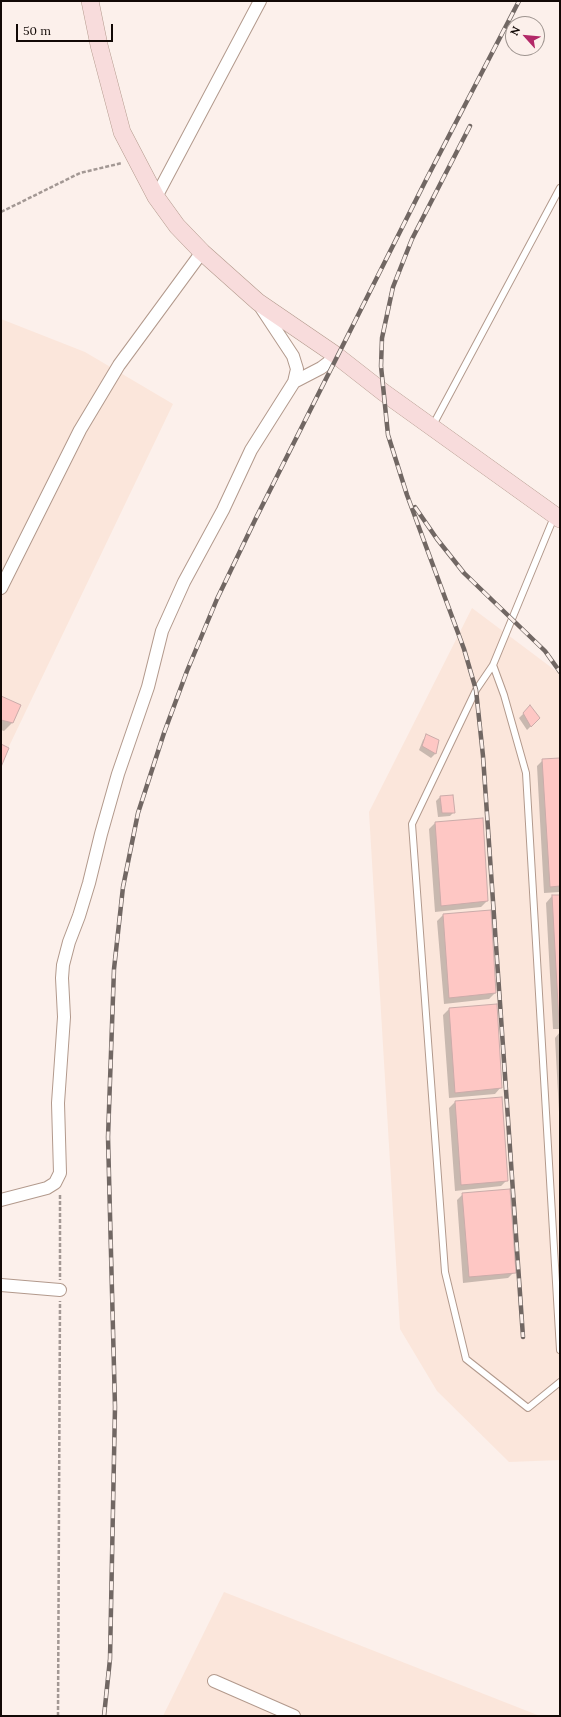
<!DOCTYPE html>
<style>
body{margin:0}
#map{position:relative;width:561px;height:1717px;overflow:hidden;background:#fcf0eb;font-family:Lora,serif}
canvas{display:block}
.frame{position:absolute;inset:0;border:2px solid #120906;pointer-events:none}
.north{position:absolute;left:505px;top:16px;width:40px;height:40px;box-sizing:border-box;background:#fcf0eb;border:1px solid #9e948f;border-radius:50%;rotate:297deg;font-size:11px;font-weight:700;line-height:16px;text-align:center;color:#120906}
.north::after{content:'';display:block;margin:auto;width:14px;height:18px;background:#b32968;clip-path:polygon(50% 0,100% 100%,50% 72%,0 100%)}
.scale{position:absolute;left:16px;top:24px;width:97px;height:18px;box-sizing:border-box;border:2px solid #120906;border-top:0;padding-left:5px;font-size:12px;line-height:14px;white-space:nowrap;color:#120906;-webkit-text-stroke:3px #fcf0eb;paint-order:stroke}
</style>
<div id="map">
<canvas width="561" height="1717"></canvas>
<div class="frame"></div>
<div class="north">N</div>
<div class="scale">50 m</div>
</div>
<script>
const ctx = document.querySelector('canvas').getContext('2d');
ctx.lineJoin = 'round';
function fill(path, color) { ctx.fillStyle = color; ctx.fill(path, 'evenodd'); }
const toPath = rows => new Path2D(rows.map(r => 'M' + r).join(''));
function trace(path, color, width, dash) { ctx.strokeStyle = color; ctx.lineWidth = width; ctx.lineCap = dash ? 'butt' : 'round'; ctx.setLineDash(dash || []); ctx.stroke(path); }
fill(toPath([
 [1,319,85,352,173,404,1,763],
 [472,608,560,674,560,1460,509,1462,437,1391,400,1329,369,812],
 [224,1592,540,1716,163,1716]
]), '#fbe6db');
fill(toPath([
 [1,697,20,705,12,723,4,731,1,730],
 [530,707,539,718,527,730,519,718],
 [427,736,438,741,435,754,431,758,419,750,423,740],
 [560,759,560,892,544,893,537,766,543,760],
 [453,796,454,812,450,816,438,817,436,801,440,797],
 [435,823,487,901,481,907,435,912,429,829],
 [552,896,560,896,560,1029,553,1029,546,903],
 [443,915,495,993,489,999,444,1004,437,921],
 [449,1009,501,1087,495,1094,449,1098,443,1015],
 [560,1032,560,1131,555,1038],
 [455,1102,507,1180,501,1186,455,1191,449,1108],
 [463,1194,514,1272,508,1278,463,1283,457,1200]
]), '#0003');
const building = toPath([
 [1,696,21,705,13,723,1,720,1,696],
 [530,705,540,718,531,727,523,713,530,705],
 [426,734,439,740,436,754,422,746,426,734],
 [1,744,9,748,1,767,1,744],
 [560,758,560,886,550,887,542,759,560,758],
 [453,795,455,813,442,813,440,796,453,795],
 [483,818,488,901,441,906,435,822,483,818],
 [552,895,560,895,560,1023,559,1023,552,895],
 [491,910,496,993,449,998,443,914,491,910],
 [497,1004,502,1088,455,1093,449,1008,497,1004],
 [502,1097,508,1181,461,1185,455,1101,502,1097],
 [510,1189,516,1273,469,1277,462,1193,510,1189]
]);
fill(building, '#fec7c4');
trace(building, '#cbacaa', 1);
const service = toPath([
 [433,425,560,188],
 [554,517,493,665,476,690,412,824,445,1272,466,1359,528,1408,560,1382],
 [493,665,504,695,526,773,560,1350]
]);
const minor = toPath([
 [156,197,260,1],
 [294,382,321,368,337,356],
 [1,588,80,430,119,365,202,252],
 [1,1200,47,1188,55,1183,60,1173,58,1103,64,1017,62,978,63,965,69,942,79,916,89,883,101,834,118,774,148,687,162,631,184,582,223,510,251,450,294,382,297,369,293,356,260,306],
 [1,1285,60,1290],
 [214,1681,294,1716]
]);
const secondary = toPath([
 [90,1,99,45,122,132,156,197,177,226,202,252,258,302,337,356,383,392,560,519]
]);
trace(service, '#b2998c', 8);
trace(minor, '#b2998c', 14);
trace(secondary, '#b2998c', 18);
trace(toPath([
 [1,212,80,173,122,163],
 [60,1195,60,1280],
 [58,1716,60,1301]
]), '#a39894', 2.5, [4, 2]);
trace(service, '#fff', 6);
trace(minor, '#fff', 12);
trace(secondary, '#f8dcdc', 17);
const rail = toPath([
 [470,126,412,239,393,287,382,338,381,366,388,435,407,495,464,649,476,690,483,756,523,1337],
 [415,507,437,539,464,573,545,651,560,672],
 [104,1716,110,1659,115,1407,108,1137,114,969,123,887,138,813,164,733,187,671,217,599,256,518,426,180,519,1]
]);
trace(rail, '#716763', 4.5);
trace(rail, '#fcf0eb', 3, [9]);
</script>
